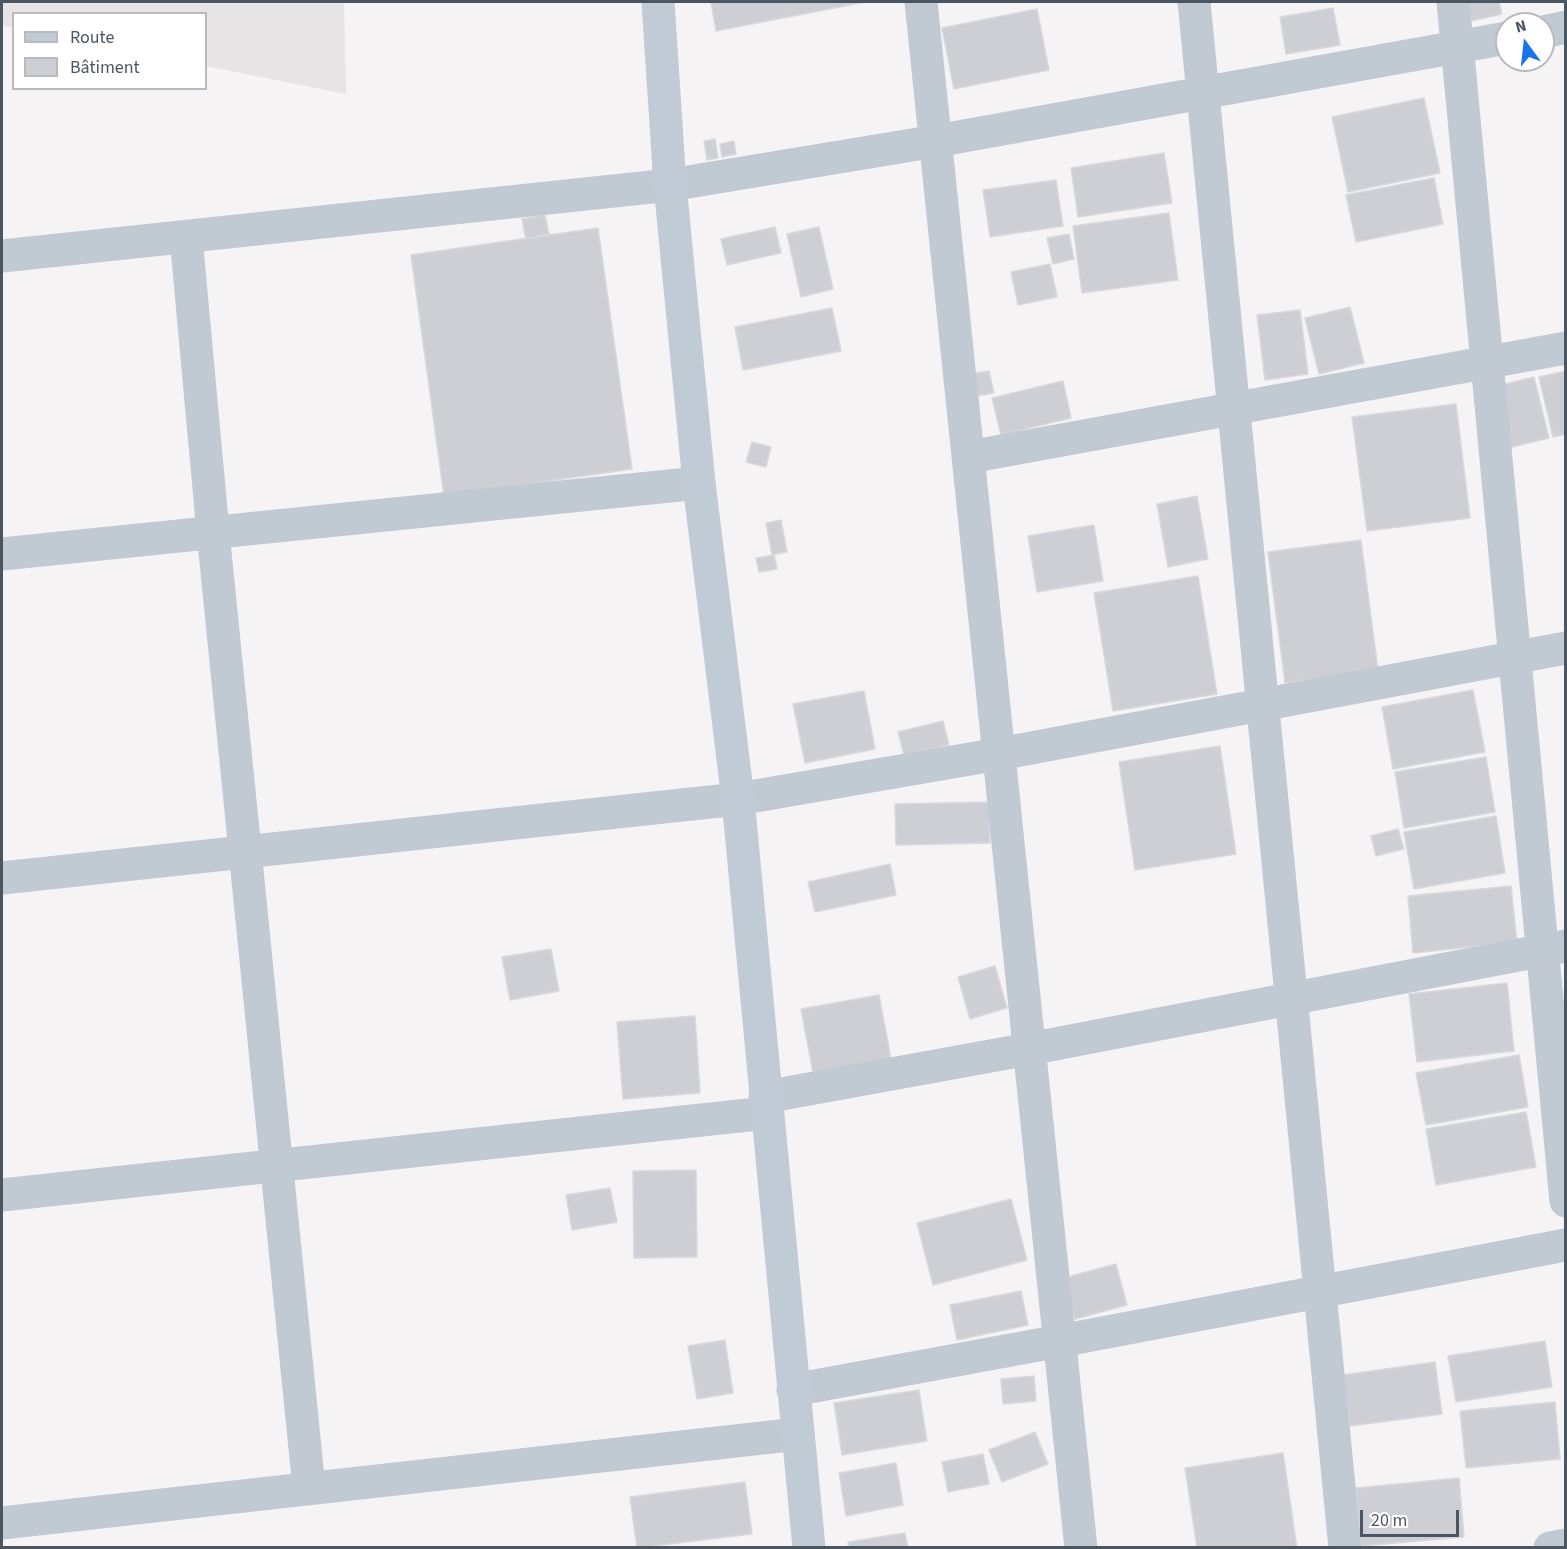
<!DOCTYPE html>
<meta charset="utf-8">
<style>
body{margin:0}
#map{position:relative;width:1567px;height:1549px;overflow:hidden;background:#f5f3f3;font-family:"Source Sans 3",sans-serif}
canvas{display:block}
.frame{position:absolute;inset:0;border:3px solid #4a5661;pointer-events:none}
.legend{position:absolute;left:12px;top:12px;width:195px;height:78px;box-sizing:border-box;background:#fff;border:2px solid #b7bbc0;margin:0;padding:8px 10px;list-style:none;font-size:18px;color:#4a5661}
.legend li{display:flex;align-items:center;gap:12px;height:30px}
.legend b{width:30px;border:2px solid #b7bbc0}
.north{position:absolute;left:1495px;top:12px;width:60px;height:60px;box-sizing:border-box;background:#fff;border:2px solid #b7bbc0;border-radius:50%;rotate:345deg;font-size:16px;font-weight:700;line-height:24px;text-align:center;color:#4a5661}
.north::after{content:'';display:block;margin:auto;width:21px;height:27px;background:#1a73e8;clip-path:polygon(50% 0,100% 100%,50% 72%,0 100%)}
.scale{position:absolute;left:1360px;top:1510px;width:99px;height:27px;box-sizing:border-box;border:3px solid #4a5661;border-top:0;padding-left:8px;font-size:18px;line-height:21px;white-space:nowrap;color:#4a5661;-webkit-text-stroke:4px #fff;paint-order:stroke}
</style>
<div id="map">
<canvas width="1567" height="1549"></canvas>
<div class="frame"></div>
<ul class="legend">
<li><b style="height:8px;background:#c1cbd6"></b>Route</li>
<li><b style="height:16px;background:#cdcfd5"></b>Bâtiment</li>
</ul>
<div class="north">N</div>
<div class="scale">20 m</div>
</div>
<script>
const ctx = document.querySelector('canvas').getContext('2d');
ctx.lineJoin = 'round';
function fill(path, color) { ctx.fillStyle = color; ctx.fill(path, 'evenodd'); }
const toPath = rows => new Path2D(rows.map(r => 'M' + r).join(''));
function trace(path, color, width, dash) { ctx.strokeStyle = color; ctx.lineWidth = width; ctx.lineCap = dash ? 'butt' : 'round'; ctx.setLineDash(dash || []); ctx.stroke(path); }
fill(toPath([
 [2,2,344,2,346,94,206,66,206,14,14,14,13,28,2,25]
]), '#e6e4e5');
const building = toPath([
 [711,2,865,2,716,31,711,2],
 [1467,2,1499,2,1502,14,1471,21,1467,2],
 [1333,8,1340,45,1286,54,1280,17,1333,8],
 [1037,9,1049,70,954,89,942,28,1037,9],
 [1424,98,1440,173,1348,192,1332,117,1424,98],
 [715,139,718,158,707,160,704,141,715,139],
 [734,141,736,154,722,157,720,144,734,141],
 [1164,153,1172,203,1078,217,1071,168,1164,153],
 [1434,178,1443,224,1356,242,1346,195,1434,178],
 [1056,180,1063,226,990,237,983,190,1056,180],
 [1169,213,1178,280,1082,293,1073,226,1169,213],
 [545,215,549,234,526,239,522,219,545,215],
 [775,227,781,253,727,265,721,239,775,227],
 [819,227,833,289,801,297,787,234,819,227],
 [598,228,632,469,444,496,411,255,598,228],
 [1069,234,1074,259,1053,264,1047,238,1069,234],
 [1050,264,1057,297,1018,305,1011,272,1050,264],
 [1350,307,1364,363,1319,374,1305,318,1350,307],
 [832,308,841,351,743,370,735,327,832,308],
 [1300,310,1308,374,1265,380,1257,315,1300,310],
 [989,371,994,393,970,397,966,375,989,371],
 [1566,371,1566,434,1553,437,1539,377,1566,371],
 [1534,377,1549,438,1508,448,1493,387,1534,377],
 [1063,381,1071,418,1001,435,992,398,1063,381],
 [1456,404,1470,518,1367,531,1352,417,1456,404],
 [752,442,771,447,766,467,746,462,752,442],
 [1197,496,1208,559,1168,567,1157,504,1197,496],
 [781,520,787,552,772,555,766,523,781,520],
 [1094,525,1103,581,1037,592,1028,536,1094,525],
 [1361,540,1378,670,1285,683,1268,552,1361,540],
 [774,555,777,569,759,572,756,558,774,555],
 [1198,576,1217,694,1113,711,1094,593,1198,576],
 [1473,690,1485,752,1393,769,1382,707,1473,690],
 [864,691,875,749,805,763,793,704,864,691],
 [943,721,949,745,904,755,898,732,943,721],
 [1220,746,1236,854,1135,870,1119,762,1220,746],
 [1486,757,1495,812,1404,828,1395,772,1486,757],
 [989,802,990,843,896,845,895,804,989,802],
 [1496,816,1505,873,1414,889,1404,832,1496,816],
 [1398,829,1404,849,1376,856,1371,836,1398,829],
 [890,864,896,895,815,912,808,882,890,864],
 [1511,886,1517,942,1413,953,1408,896,1511,886],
 [551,949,559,991,510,1000,502,957,551,949],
 [995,966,1007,1008,970,1019,958,977,995,966],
 [1507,983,1514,1051,1417,1062,1409,994,1507,983],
 [879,995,891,1059,813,1073,801,1009,879,995],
 [695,1016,700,1093,623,1099,617,1022,695,1016],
 [1519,1055,1528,1107,1426,1125,1416,1073,1519,1055],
 [1526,1112,1536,1167,1436,1185,1426,1129,1526,1112],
 [696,1170,697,1257,634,1258,633,1171,696,1170],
 [610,1188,617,1222,572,1230,566,1195,610,1188],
 [1011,1199,1027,1260,933,1285,917,1223,1011,1199],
 [1116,1264,1127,1305,1075,1319,1064,1278,1116,1264],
 [1021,1291,1028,1325,957,1340,950,1305,1021,1291],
 [725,1340,733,1393,697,1399,688,1346,725,1340],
 [1545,1341,1552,1387,1456,1402,1448,1356,1545,1341],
 [1435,1362,1442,1414,1350,1426,1343,1375,1435,1362],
 [1034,1376,1036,1401,1003,1404,1001,1379,1034,1376],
 [919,1390,927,1441,842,1455,834,1403,919,1390],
 [1555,1402,1560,1459,1466,1468,1460,1411,1555,1402],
 [1035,1432,1048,1464,1002,1482,989,1450,1035,1432],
 [1283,1453,1297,1548,1197,1548,1185,1468,1283,1453],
 [983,1454,989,1484,948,1492,942,1462,983,1454],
 [896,1463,903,1505,846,1516,839,1473,896,1463],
 [1459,1478,1464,1537,1361,1546,1356,1488,1459,1478],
 [745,1482,752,1534,637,1548,630,1497,745,1482],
 [905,1533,908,1548,849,1548,848,1542,905,1533]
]);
fill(building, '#cdcfd5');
trace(building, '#d7d9de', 1.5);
trace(toPath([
 [921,2,1081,1548],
 [1194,2,1345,1548],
 [1453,2,1566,1201],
 [1543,32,1566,27],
 [186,237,213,532,309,1488],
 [2,256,670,185,936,141,1507,38],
 [969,457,1566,348],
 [2,554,699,483],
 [2,878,738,799,999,754,1566,648],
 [765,1097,1029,1049,1566,946],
 [2,1195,767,1113],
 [793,1390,1060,1341,1566,1245],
 [2,1523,798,1434],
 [1550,1548,1566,1545]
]), '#c1cad2', 33);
trace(toPath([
 [658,2,670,185,699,483,738,799,809,1548]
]), '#c1cbd6', 33);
</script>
